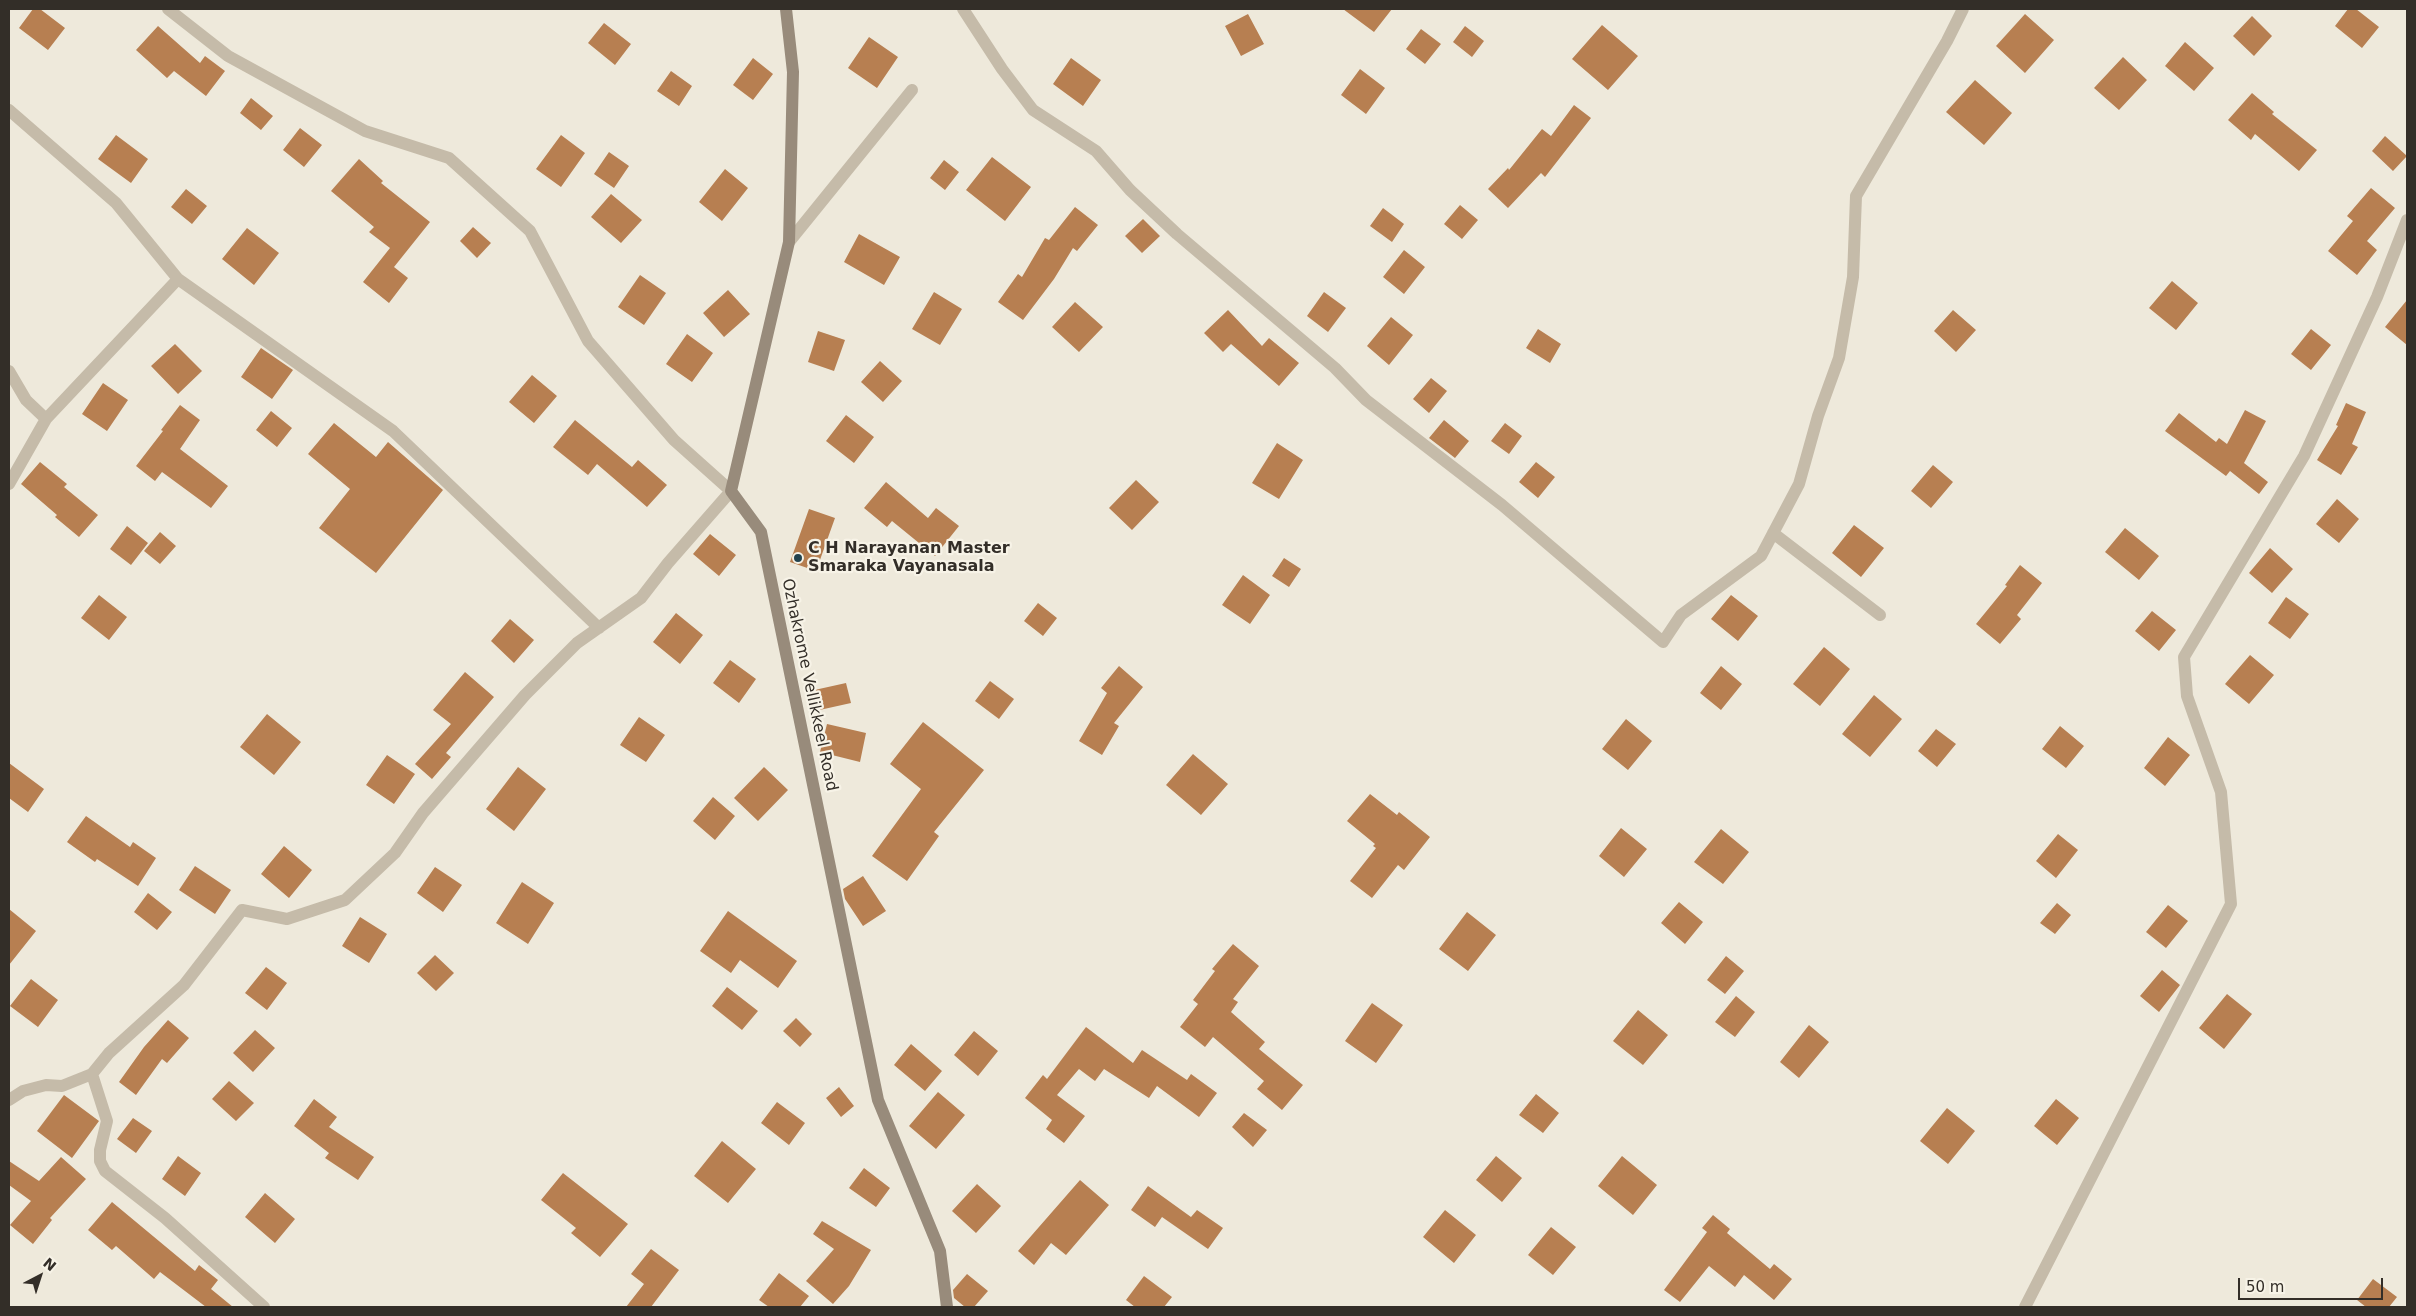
<!DOCTYPE html>
<style>
body{margin:0}
#map{position:relative;width:2416px;height:1316px;overflow:hidden;background:#eee9db;font-family:"DejaVu Sans",sans-serif}
canvas{display:block}
.frame{position:absolute;inset:0;border:10px solid #332e28;pointer-events:none}
.north{position:absolute;left:15px;top:1251px;width:50px;height:50px;-webkit-text-stroke:4px #f7f3e7;paint-order:stroke;rotate:40deg;font-size:14px;font-weight:700;line-height:20px;text-align:center;color:#332e28}
.north::after{content:'';display:block;margin:auto;width:18px;height:22px;background:#332e28;clip-path:polygon(50% 0,100% 100%,50% 72%,0 100%)}
.scale{position:absolute;left:2238px;top:1278px;width:145px;height:22px;box-sizing:border-box;border:2px solid #332e28;border-top:0;padding-left:6px;font-size:15px;line-height:18px;white-space:nowrap;color:#332e28;-webkit-text-stroke:4px #f7f3e7;paint-order:stroke}
</style>
<div id="map">
<canvas width="2416" height="1316"></canvas>
<div class="frame"></div>
<div class="north">N</div>
<div class="scale">50 m</div>
</div>
<script>
const ctx = document.querySelector('canvas').getContext('2d');
ctx.lineJoin = 'round';
function fill(path, color) { ctx.fillStyle = color; ctx.fill(path, 'evenodd'); }
const toPath = rows => new Path2D(rows.map(r => 'M' + r).join(''));
function trace(path, color, width, dash) { ctx.strokeStyle = color; ctx.lineWidth = width; ctx.lineCap = dash ? 'butt' : 'round'; ctx.setLineDash(dash || []); ctx.stroke(path); }
function label(font, color, halo, rows, align = 'center') {
  ctx.font = font + ' "DejaVu Sans",sans-serif'; ctx.lineWidth = 4.5; ctx.setLineDash([]); ctx.textBaseline = 'middle'; ctx.strokeStyle = halo; ctx.fillStyle = color; for (const [text, x, y, turn = 0] of rows) {
    ctx.save(); ctx.translate(x, y); ctx.rotate((+turn || 0) * Math.PI / 180); ctx.textAlign = isNaN(turn) ? turn : align; if (halo) ctx.strokeText(text, 0, 0); ctx.fillText(text, 0, 0); ctx.restore();
  }
}
fill(toPath([
 [33,9,40,9,65,28,48,50,19,28],
 [1343,9,1392,9,1374,32],
 [2348,9,2356,9,2379,27,2362,48,2335,26],
 [1248,14,1264,44,1241,56,1225,26],
 [2025,14,2054,40,2025,73,1996,46],
 [2252,16,2272,36,2254,56,2233,36],
 [604,23,631,44,615,65,588,43],
 [1602,25,1638,56,1608,90,1572,59],
 [158,26,200,63,205,56,225,71,206,96,174,71,167,78,136,50],
 [1465,26,1484,41,1472,57,1453,42],
 [1421,29,1441,44,1425,64,1406,49],
 [869,37,898,57,877,88,848,68],
 [2185,42,2214,68,2194,91,2165,66],
 [2123,57,2147,80,2119,110,2094,88],
 [753,58,773,74,753,100,733,85],
 [1071,58,1101,80,1083,106,1053,84],
 [1360,69,1385,88,1366,114,1341,95],
 [671,71,692,86,679,106,657,91],
 [1975,80,2012,113,1984,145,1946,112],
 [2252,93,2274,112,2272,114,2317,150,2299,171,2255,134,2251,140,2228,120],
 [251,98,273,116,261,130,240,113],
 [1574,105,1591,118,1545,177,1541,173,1508,208,1488,189,1508,168,1509,170,1542,129,1551,136],
 [300,128,322,145,304,167,283,150],
 [116,135,148,159,131,183,98,159],
 [561,135,585,153,561,187,536,169],
 [2385,136,2407,156,2393,171,2372,151],
 [609,152,629,166,614,188,594,174],
 [992,157,1031,187,1005,221,966,190],
 [359,159,383,181,381,183,430,222,394,267,408,278,389,303,363,282,390,248,369,232,374,227,331,191],
 [944,160,959,172,945,190,930,178],
 [725,169,748,188,722,221,699,202],
 [2371,188,2395,208,2367,241,2377,250,2357,275,2328,251,2353,221,2347,216],
 [186,189,207,206,192,224,171,207],
 [611,194,642,220,621,243,591,217],
 [1460,205,1478,220,1462,239,1444,224],
 [1075,207,1098,225,1077,251,1073,248,1054,279,1023,320,998,302,1018,274,1022,277,1045,238,1049,240],
 [1383,208,1404,224,1392,242,1370,226],
 [1143,219,1160,236,1142,253,1125,236],
 [473,227,491,243,477,258,460,241],
 [247,228,279,253,254,285,222,259],
 [859,234,900,257,884,285,844,262],
 [1404,250,1425,267,1404,294,1383,277],
 [640,275,666,293,644,325,618,307],
 [2172,281,2198,303,2176,330,2149,308],
 [728,290,750,314,724,337,703,313],
 [934,292,962,309,940,345,912,329],
 [1324,292,1346,308,1328,332,1307,316],
 [2407,300,2407,345,2385,327],
 [1075,302,1103,327,1079,352,1052,327],
 [1228,310,1262,346,1269,338,1299,363,1279,386,1231,344,1223,352,1204,333],
 [1953,310,1976,330,1956,352,1934,331],
 [1391,317,1413,335,1389,365,1367,346],
 [1538,329,1561,344,1550,363,1526,348],
 [2311,329,2331,345,2311,370,2291,354],
 [818,331,845,340,834,371,808,362],
 [687,334,713,353,692,382,666,364],
 [175,344,202,371,178,394,151,366],
 [261,348,293,370,272,399,241,377],
 [880,361,902,381,883,402,861,382],
 [532,375,557,396,534,423,509,402],
 [1431,378,1447,391,1429,413,1413,399],
 [103,383,128,400,107,431,82,414],
 [2346,403,2366,412,2352,444,2358,447,2341,475,2317,460,2338,426,2336,425],
 [180,405,200,420,180,449,228,486,211,508,162,472,155,481,136,466,163,431,161,430],
 [2245,410,2266,421,2244,463,2268,482,2259,494,2230,471,2226,476,2165,431,2179,413,2216,442,2219,438,2227,444],
 [271,411,292,428,277,447,256,430],
 [846,415,874,437,854,463,826,441],
 [575,420,632,467,638,460,667,485,647,507,597,464,588,475,553,447],
 [1444,420,1469,441,1455,458,1429,438],
 [334,423,376,457,388,442,443,490,376,573,319,528,350,489,308,454],
 [1505,423,1522,436,1509,454,1491,441],
 [1277,443,1303,460,1279,499,1252,483],
 [40,462,67,484,64,487,98,515,79,537,55,517,57,515,21,484],
 [1536,462,1555,477,1538,498,1519,482],
 [1933,465,1953,482,1931,508,1911,491],
 [1136,480,1159,502,1132,530,1109,508],
 [886,482,928,518,936,508,959,526,935,556,892,521,887,527,864,508],
 [2337,499,2359,519,2339,543,2316,524],
 [809,509,835,518,816,571,790,562],
 [1854,525,1884,548,1861,577,1832,553],
 [127,526,148,543,131,565,110,549],
 [2125,528,2159,556,2139,580,2105,552],
 [160,532,176,546,160,564,144,551],
 [710,534,736,555,719,576,693,554],
 [2270,548,2293,569,2272,593,2249,573],
 [1284,558,1301,569,1289,587,1272,576],
 [2020,565,2042,583,2017,615,2021,619,2000,644,1976,624,2007,586,2005,585],
 [1243,575,1270,595,1250,624,1222,605],
 [99,595,127,617,109,640,81,618],
 [1731,595,1758,616,1738,641,1711,619],
 [2286,597,2309,614,2290,639,2268,623],
 [1038,603,1057,618,1043,636,1024,621],
 [2152,611,2176,630,2159,651,2135,631],
 [676,613,703,635,680,664,653,642],
 [510,619,534,640,514,663,491,641],
 [1824,647,1850,669,1820,706,1793,684],
 [2250,655,2274,675,2249,704,2225,684],
 [730,660,756,679,739,703,713,683],
 [1119,666,1143,687,1114,723,1119,726,1102,755,1079,741,1107,693,1101,688],
 [1721,666,1742,684,1721,710,1700,693],
 [465,672,494,697,446,753,451,757,432,779,415,764,451,724,433,710],
 [990,681,1014,699,999,719,975,701],
 [846,683,851,703,815,711,810,691],
 [1874,695,1902,719,1870,757,1842,734],
 [267,714,301,742,274,775,240,747],
 [639,717,665,735,646,762,620,745],
 [1626,719,1652,741,1628,770,1602,749],
 [923,722,984,770,934,832,939,836,907,881,872,856,921,789,890,764],
 [827,724,866,733,860,762,820,752],
 [2060,726,2084,746,2066,768,2042,749],
 [1936,729,1956,744,1937,767,1918,751],
 [2168,737,2190,755,2165,786,2144,768],
 [1193,754,1228,784,1201,815,1166,785],
 [387,755,415,774,394,804,366,785],
 [9,763,44,789,28,812,9,798],
 [518,767,546,789,514,831,486,809],
 [764,767,788,790,758,821,734,798],
 [1370,794,1397,815,1399,812,1430,837,1404,870,1398,865,1372,898,1350,881,1376,848,1373,846,1375,844,1347,821],
 [713,797,735,816,715,840,693,821],
 [86,816,130,847,133,842,156,858,138,886,97,859,95,862,67,842],
 [1621,828,1647,849,1624,877,1599,856],
 [1721,829,1749,852,1723,884,1694,862],
 [2058,834,2078,850,2056,878,2036,861],
 [284,846,312,870,289,898,261,874],
 [195,866,231,890,215,914,179,890],
 [435,867,462,885,443,912,417,893],
 [863,876,886,911,863,926,845,899,843,889],
 [522,882,554,903,528,944,496,923],
 [148,893,172,912,157,930,134,912],
 [1679,902,1703,922,1685,944,1661,923],
 [2057,903,2071,915,2055,934,2040,923],
 [2168,905,2188,921,2166,948,2146,932],
 [9,909,36,931,9,965],
 [728,911,797,961,778,988,740,960,731,973,700,951],
 [1467,912,1496,935,1468,971,1439,949],
 [360,917,387,934,369,963,342,946],
 [1233,944,1259,966,1233,999,1238,1002,1231,1012,1265,1042,1259,1049,1303,1085,1282,1110,1257,1089,1264,1081,1213,1037,1205,1047,1180,1027,1198,1004,1193,1000,1215,971,1212,969],
 [435,955,454,973,436,991,417,973],
 [1726,956,1744,971,1725,994,1707,980],
 [266,967,287,983,267,1010,245,993],
 [2162,970,2180,985,2159,1012,2140,996],
 [31,979,58,1000,38,1027,10,1006],
 [727,987,758,1011,742,1030,712,1006],
 [2227,994,2252,1014,2224,1049,2199,1028],
 [1736,996,1755,1012,1735,1037,1715,1022],
 [1372,1003,1403,1025,1376,1063,1345,1041],
 [1638,1010,1668,1035,1643,1065,1613,1041],
 [796,1018,812,1034,800,1047,783,1031],
 [168,1020,189,1038,167,1063,162,1059,136,1095,119,1082,144,1047],
 [1809,1025,1829,1042,1799,1078,1780,1062],
 [1086,1027,1133,1063,1142,1050,1187,1080,1191,1074,1217,1093,1199,1117,1157,1086,1149,1098,1104,1069,1095,1081,1079,1069,1057,1095,1085,1116,1064,1143,1046,1129,1052,1120,1025,1098,1043,1075,1047,1079],
 [255,1030,275,1048,253,1072,233,1053],
 [974,1031,998,1051,978,1076,954,1055],
 [911,1044,942,1071,925,1091,894,1065],
 [229,1081,254,1103,236,1121,212,1099],
 [839,1087,854,1106,841,1117,826,1098],
 [938,1092,965,1115,936,1149,909,1126],
 [1536,1094,1559,1113,1543,1133,1519,1115],
 [64,1095,99,1121,72,1158,37,1131],
 [314,1099,337,1117,329,1127,374,1157,358,1180,325,1158,329,1153,294,1126],
 [2056,1099,2079,1118,2057,1145,2034,1126],
 [777,1102,805,1123,789,1145,761,1123],
 [1947,1108,1975,1131,1948,1164,1920,1141],
 [1244,1113,1267,1130,1253,1147,1232,1127],
 [133,1118,152,1131,136,1153,117,1139],
 [722,1141,756,1169,728,1203,694,1176],
 [178,1156,201,1173,185,1196,162,1179],
 [1496,1156,1522,1178,1502,1202,1476,1180],
 [1622,1156,1657,1185,1633,1215,1598,1186],
 [61,1157,86,1179,50,1218,52,1220,33,1244,10,1225,31,1201,9,1185,9,1161,39,1181],
 [864,1168,890,1188,876,1207,849,1188],
 [563,1173,628,1224,600,1257,571,1233,576,1228,541,1200],
 [1080,1180,1109,1205,1066,1255,1051,1243,1034,1265,1018,1251],
 [977,1184,1001,1206,976,1233,952,1211],
 [1148,1186,1191,1217,1197,1210,1223,1228,1208,1249,1162,1217,1155,1227,1131,1210],
 [265,1193,295,1219,275,1243,245,1217],
 [112,1202,195,1271,199,1265,218,1280,211,1289,233,1307,206,1307,160,1272,154,1279,116,1246,112,1250,88,1230],
 [1445,1210,1476,1235,1454,1263,1423,1237],
 [1713,1215,1730,1229,1727,1233,1770,1269,1774,1264,1792,1279,1774,1300,1744,1275,1735,1287,1709,1266,1680,1302,1664,1290,1707,1232,1702,1228],
 [822,1221,871,1250,849,1286,833,1304,806,1281,834,1249,813,1234],
 [1551,1227,1576,1247,1553,1275,1528,1255],
 [651,1249,679,1270,651,1307,626,1307,644,1284,631,1274],
 [779,1273,809,1296,800,1307,769,1307,759,1300],
 [967,1274,988,1291,974,1307,965,1307,954,1298,953,1290],
 [1144,1276,1172,1297,1164,1307,1135,1307,1126,1300],
 [2373,1279,2397,1297,2389,1307,2366,1307,2357,1300]
]), '#b77f51');
trace(toPath([
 [963,9,1002,69,1033,110,1096,151,1130,190,1177,234,1335,368,1366,400,1502,505,1663,642,1681,615,1761,556,1799,484,1818,416,1839,358,1853,277,1856,196,1947,41,1963,9],
 [9,110,116,203,178,279,393,431,599,628],
 [789,242,912,90],
 [9,371,26,400,46,419],
 [9,484,46,419,178,279],
 [1773,533,1880,615],
 [92,1074,107,1121,100,1150,100,1161,105,1171,165,1218,264,1307],
 [9,1100,23,1091,46,1085,62,1086,92,1074,109,1053,184,985,242,910,287,919,345,900,395,853,423,813,525,695,577,643,641,598,668,563,731,491,674,440,588,341,530,231,449,158,365,131,228,56,168,9],
 [2025,1307,2231,904,2221,792,2187,696,2184,657,2304,456,2377,297,2407,220]
]), '#c5bba9', 12);
trace(toPath([
 [786,9,793,72,789,242,731,491,761,532,878,1100,940,1251,947,1307]
]), '#988b7b', 12);
for (const [x, y, r, color] of [
 [798,558,5,"#23434f"]
]) { const dot = new Path2D(); dot.arc(x, y, r, 0, 2 * Math.PI); ctx.fillStyle = color; ctx.fill(dot); trace(dot, '#f7f3e7', 2); }
label('bold 16px', '#332e28', '#f7f3e7', [
 ["C H Narayanan Master",808,549],
 ["Smaraka Vayanasala",808,567]
], 'left');
label('16px', '#332e28', '#f7f3e7', [
 ["Ozhakrome Vellikkeel Road",809,685,78]
]);
</script>
